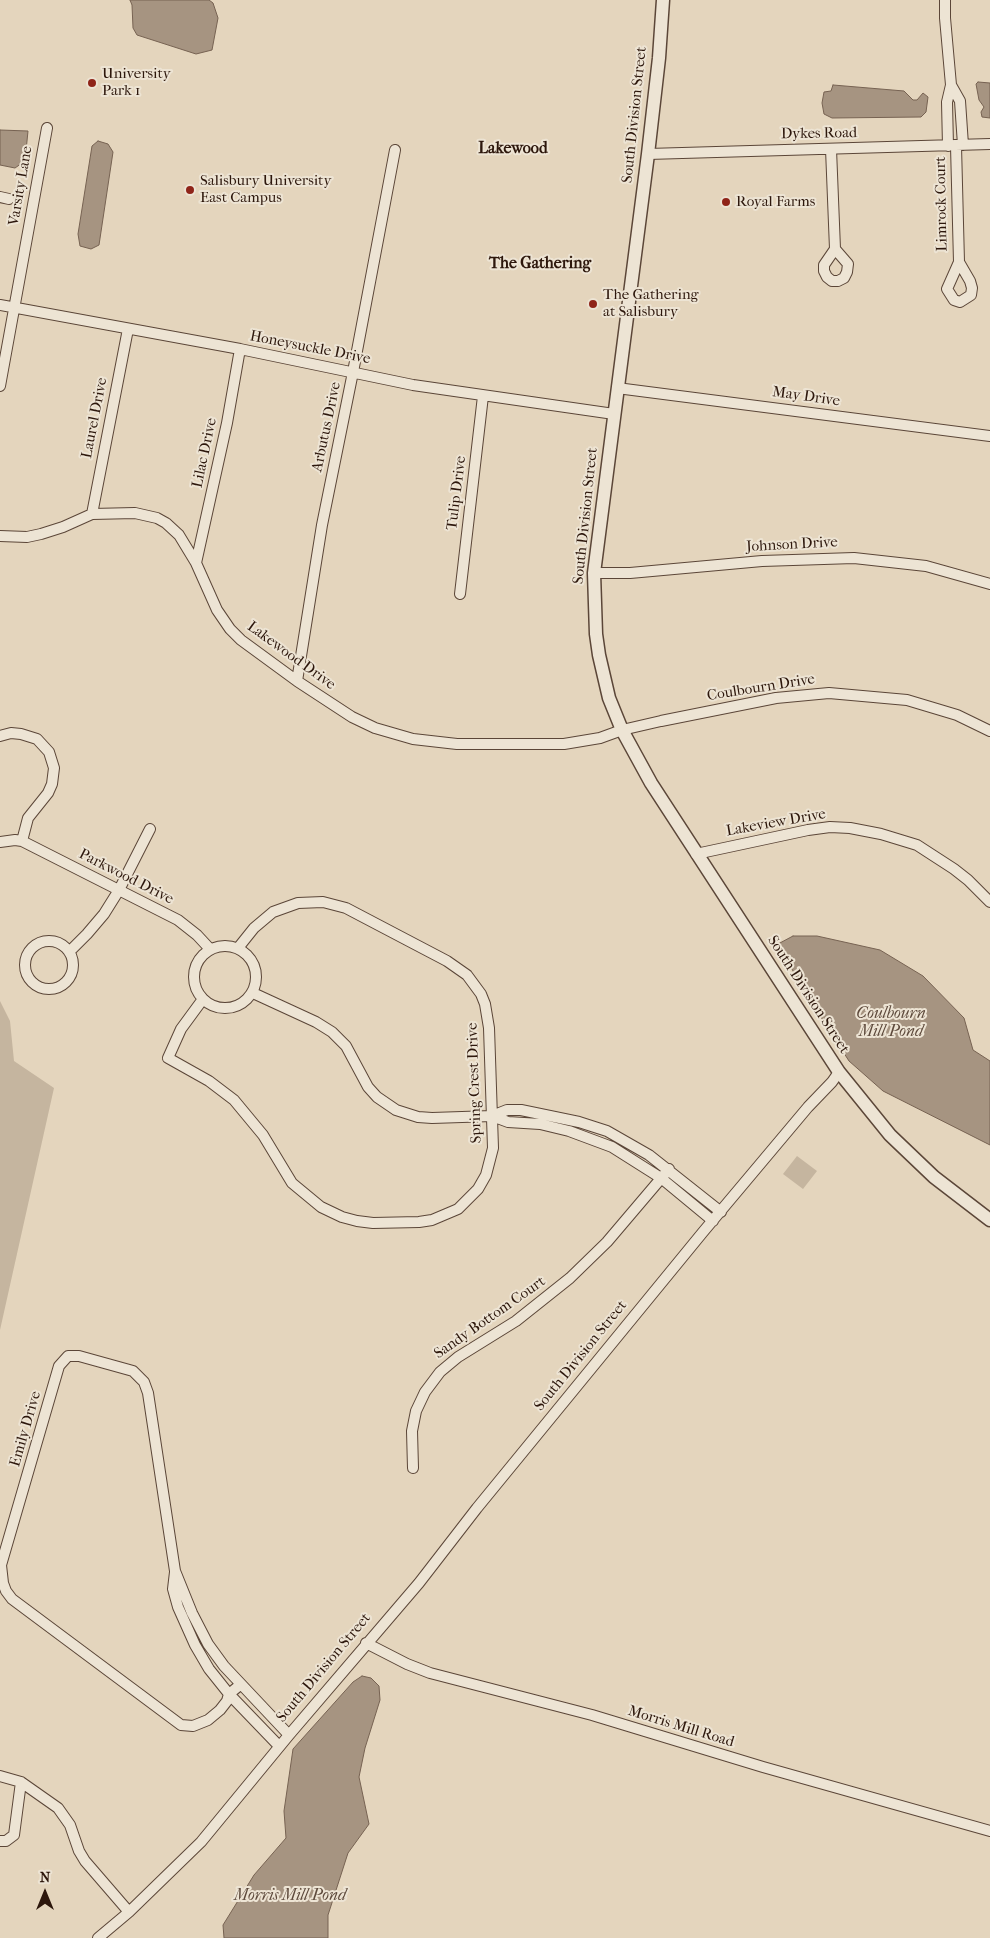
<!DOCTYPE html>
<style>
body{margin:0}
#map{position:relative;width:990px;height:1938px;overflow:hidden;background:#e4d5bd;font-family:"IM FELL French Canon",serif}
canvas{display:block}
.north{position:absolute;left:20px;top:1868px;width:50px;height:50px;-webkit-text-stroke:4px #ede4d4;paint-order:stroke;rotate:0deg;font-size:14px;font-weight:700;line-height:20px;text-align:center;color:#2d170c}
.north::after{content:'';display:block;margin:auto;width:18px;height:22px;background:#2d170c;clip-path:polygon(50% 0,100% 100%,50% 72%,0 100%)}
</style>
<div id="map">
<canvas width="990" height="1938"></canvas>
<div class="north">N</div>
</div>
<script>
const ctx = document.querySelector('canvas').getContext('2d');
ctx.lineJoin = 'round';
function fill(path, color) { ctx.fillStyle = color; ctx.fill(path, 'evenodd'); }
const toPath = rows => new Path2D(rows.map(r => 'M' + r).join(''));
function trace(path, color, width, dash) { ctx.strokeStyle = color; ctx.lineWidth = width; ctx.lineCap = dash ? 'butt' : 'round'; ctx.setLineDash(dash || []); ctx.stroke(path); }
function label(font, color, halo, rows, align = 'center') {
  ctx.font = font + ' "IM FELL French Canon",serif'; ctx.lineWidth = 4; ctx.setLineDash([]); ctx.textBaseline = 'middle'; ctx.strokeStyle = halo; ctx.fillStyle = color; for (const [text, x, y, turn = 0] of rows) {
    ctx.save(); ctx.translate(x, y); ctx.rotate((+turn || 0) * Math.PI / 180); ctx.textAlign = isNaN(turn) ? turn : align; if (halo) ctx.strokeText(text, 0, 0); ctx.fillText(text, 0, 0); ctx.restore();
  }
}
fill(toPath([
 [0,1001,10,1021,14,1061,54,1088,0,1330],
 [797,1156,817,1171,803,1189,783,1174]
]), '#c5b59f');
const water = toPath([
 [130,0,209,0,213,3,218,18,212,50,196,54,137,35,133,28,132,5,130,0],
 [978,82,990,83,990,118,982,117,981,112,984,107,979,100,976,84,978,82],
 [833,85,904,91,913,100,917,100,923,93,928,97,926,112,921,117,832,118,824,114,822,103,824,92,831,91,833,85],
 [0,130,28,131,25,161,15,168,0,165,0,130],
 [98,141,108,144,113,152,99,245,91,249,80,246,78,234,92,146,98,141],
 [793,936,817,936,880,950,923,976,964,1018,973,1050,990,1061,990,1145,883,1091,849,1061,803,989,778,944,793,936],
 [362,1676,371,1678,379,1686,380,1700,365,1748,359,1777,369,1824,348,1853,328,1915,328,1938,224,1938,223,1925,254,1875,286,1838,284,1811,293,1749,353,1682,362,1676]
]);
fill(water, '#a69481');
trace(water, '#766252', 1);
const minor = toPath([
 [945,0,945,18,951,85,947,102,948,146],
 [951,85,960,101,963,145],
 [956,146,959,262,947,289,954,300,960,302,971,295,972,288,970,281,959,262],
 [831,149,835,249,824,265,824,271,827,277,832,281,838,281,844,278,847,272,848,264,835,249],
 [648,154,990,144],
 [0,197,9,199],
 [0,305,240,349,413,385,614,414],
 [0,386,47,128],
 [617,388,990,436],
 [92,514,128,329],
 [0,536,27,537,41,534,63,527,92,514,135,513,157,518,166,523,179,535,196,563,217,610,230,629,241,640,297,681,352,717,375,728,413,739,457,744,564,744,600,738,622,730,661,721,776,698,829,693,907,700,957,715,990,731],
 [196,563,227,423,240,349],
 [594,573,630,573,762,561,854,558,926,566,990,584],
 [460,594,483,396],
 [297,681,322,525,353,372,395,150],
 [0,736,11,733,21,734,37,739,49,752,54,768,52,784,48,793,28,818,22,841],
 [0,842,15,840,22,841,178,920,197,935,210,949],
 [696,854,808,830,830,827,850,828,881,834,917,845,954,869,968,880,990,902],
 '25 965a24 24 0 1 1 48 0a24 24 0 1 1-48 0Z',
 '194 977a31 31 0 1 1 62 0a31 31 0 1 1-62 0Z',
 [69,952,87,934,104,914,119,890,150,829],
 [253,993,316,1022,332,1032,346,1046,368,1087,377,1097,396,1110,418,1117,432,1118,492,1116,507,1110,521,1110,579,1122,607,1131,649,1155,721,1212],
 [203,999,181,1029,168,1058,209,1081,234,1100,263,1135,292,1183,321,1207,342,1217,357,1221,373,1223,419,1222,432,1220,458,1209,478,1189,486,1175,493,1148,489,1028,485,1004,481,994,467,975,447,961,346,908,323,902,298,903,273,912,254,928,238,948],
 [492,1116,508,1122,540,1124,569,1131,612,1147,661,1178,713,1221],
 [413,1468,412,1431,416,1411,425,1392,440,1372,458,1357,516,1321,570,1278,607,1242,669,1169],
 [175,1572,173,1589,178,1607,195,1645,209,1669,229,1694,279,1746],
 [366,1643,407,1664,430,1673,592,1715,763,1767,990,1831],
 [240,1685,229,1694,227,1701,220,1710,208,1720,193,1726,181,1725,12,1599,6,1591,3,1583,1,1565,59,1366,68,1356,79,1356,133,1371,144,1382,148,1393,175,1571,192,1613,208,1644,224,1666,289,1735],
 [0,1776,21,1782,58,1808,70,1825,79,1851,85,1861,129,1912],
 [0,1841,6,1841,14,1835,21,1782],
 [98,1938,129,1912,201,1842,289,1735,419,1583,477,1508,703,1232,808,1107,832,1082,839,1072]
]);
const tertiary = toPath([
 [663,0,659,58,648,154,594,573,596,634,599,655,609,698,622,730,651,783,839,1072,890,1135,934,1177,990,1220]
]);
trace(minor, '#5b4638', 12);
trace(tertiary, '#5b4638', 15);
trace(minor, '#ede4d4', 10);
trace(tertiary, '#ede4d4', 12);
for (const [x, y, r, color] of [
 [92,83,5,"#8f2418"],
 [190,190,5,"#8f2418"],
 [726,202,5,"#8f2418"],
 [593,304,5,"#8f2418"]
]) { const dot = new Path2D(); dot.arc(x, y, r, 0, 2 * Math.PI); ctx.fillStyle = color; ctx.fill(dot); trace(dot, '#ede4d4', 2); }
label('15px', '#2d170c', '#ede4d4', [
 ["University",102,74],
 ["Park 1",102,91],
 ["Salisbury University",200,181],
 ["East Campus",200,198],
 ["Royal Farms",736,202],
 ["The Gathering",603,295],
 ["at Salisbury",603,312]
], 'left');
label('15px', '#2d170c', '#ede4d4', [
 ["South Division Street",635,115,-84],
 ["Dykes Road",819,134,-1],
 ["Varsity Lane",21,186,-80],
 ["Limrock Court",942,204,-91],
 ["Honeysuckle Drive",310,348,11],
 ["May Drive",806,397,8],
 ["Laurel Drive",95,418,-79],
 ["Arbutus Drive",327,427,-78],
 ["Lilac Drive",205,453,-78],
 ["Tulip Drive",457,493,-83],
 ["South Division Street",586,516,-84],
 ["Johnson Drive",792,545,-3],
 ["Lakewood Drive",291,656,36],
 ["Coulbourn Drive",761,688,-9],
 ["Lakeview Drive",776,823,-10],
 ["Parkwood Drive",126,877,27],
 ["South Division Street",808,995,57],
 ["Spring Crest Drive",475,1083,-92],
 ["Sandy Bottom Court",490,1318,-35],
 ["South Division Street",581,1356,-51],
 ["Emily Drive",26,1429,-74],
 ["South Division Street",324,1668,-50],
 ["Morris Mill Road",681,1727,17]
]);
label('bold 16px', '#2d170c', '#ede4d4', [
 ["Lakewood",513,149],
 ["The Gathering",540,264]
]);
label('italic 16px', '#5d493b', '#ede4d4', [
 ["Coulbourn",891,1014],
 ["Mill Pond",891,1032],
 ["Morris Mill Pond",290,1896]
]);
</script>
